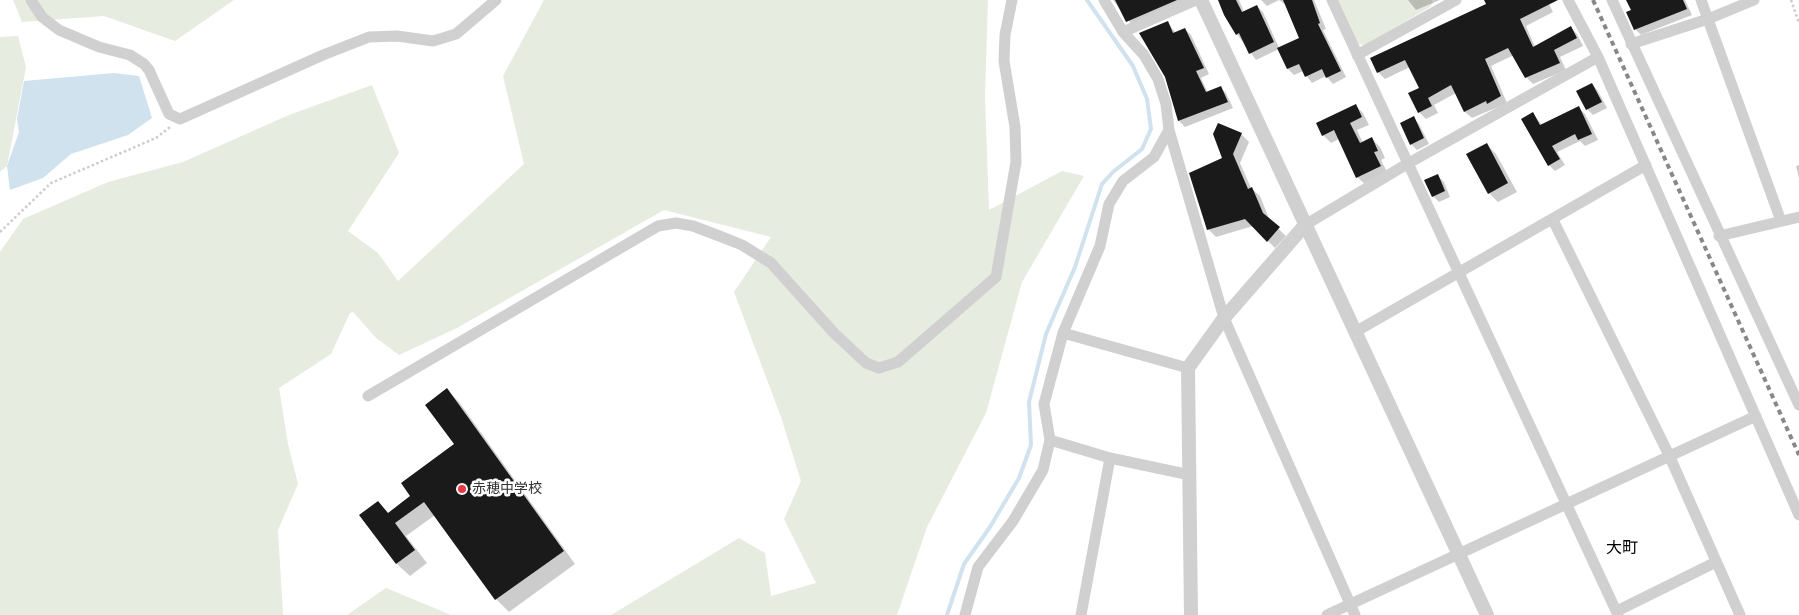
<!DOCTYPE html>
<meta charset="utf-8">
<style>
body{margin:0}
canvas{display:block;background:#fff}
</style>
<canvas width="1799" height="615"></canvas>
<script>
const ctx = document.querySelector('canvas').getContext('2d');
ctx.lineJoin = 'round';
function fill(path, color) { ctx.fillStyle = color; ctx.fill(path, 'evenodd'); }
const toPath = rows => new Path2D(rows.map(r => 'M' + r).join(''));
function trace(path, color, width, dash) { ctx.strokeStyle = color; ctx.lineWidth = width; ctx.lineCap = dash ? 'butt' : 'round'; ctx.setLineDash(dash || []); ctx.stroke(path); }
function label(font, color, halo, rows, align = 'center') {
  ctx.font = font + ' Manrope,"Noto Sans JP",sans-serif'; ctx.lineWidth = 5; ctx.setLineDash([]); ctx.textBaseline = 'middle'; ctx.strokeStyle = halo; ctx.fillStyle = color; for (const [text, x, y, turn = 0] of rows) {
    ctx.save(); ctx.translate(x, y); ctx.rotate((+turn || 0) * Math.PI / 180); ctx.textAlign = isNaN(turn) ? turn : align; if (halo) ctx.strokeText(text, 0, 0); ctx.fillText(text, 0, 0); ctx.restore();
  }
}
fill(toPath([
 [13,0,234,0,175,41,104,16,22,22],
 [544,0,988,0,985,97,989,210,1062,171,1084,176,1022,282,986,413,927,527,897,615,611,615,739,538,765,553,771,596,816,583,784,519,801,481,781,417,734,292,771,237,664,210,457,328,399,355,376,338,353,312,350,313,331,354,279,388,288,444,298,484,278,530,283,615,0,615,0,252,23,219,108,182,183,162,289,115,372,85,399,153,348,231,378,253,398,281,524,164,503,76],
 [1337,0,1432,0,1433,3,1430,7,1365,45,1357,44],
 [18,36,26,67,7,166,0,172,0,37],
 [386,588,451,615,347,615]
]), '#e6ecdf');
fill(toPath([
 [114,73,139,76,152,118,128,135,71,154,43,178,10,190,7,166,19,132,17,119,24,81]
]), '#cfe2ee');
fill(toPath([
 [1113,0,1183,0,1135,29],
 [1219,0,1239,0,1244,12,1257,6,1263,12,1279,48,1300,39,1286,5,1279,0,1267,6,1261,0,1314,0,1326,29,1323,30,1346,77,1333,84,1326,76,1312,83,1303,71,1294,75,1288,69,1279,49,1256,60,1237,34],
 [1408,0,1440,0,1416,10],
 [1485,0,1547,0,1553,12,1526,26,1535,47,1570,27,1577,34,1583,46,1560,57,1566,70,1533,84,1526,77,1514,55,1491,66,1507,103,1472,118,1465,112,1456,93,1434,105,1438,113,1426,119,1419,112,1421,88,1410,67,1385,79,1378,72,1372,59,1488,4],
 [1628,0,1685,0,1692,15,1641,35,1635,29,1633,11],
 [1167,22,1176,33,1185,29,1191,35,1209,74,1201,78,1208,93,1220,87,1226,93,1233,108,1185,127,1179,121,1166,76],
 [1592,84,1598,91,1607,108,1593,115,1587,109],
 [1356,106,1363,113,1369,125,1357,130,1363,143,1372,139,1380,147,1385,158,1381,160,1388,174,1365,184,1357,177,1339,139,1331,143,1323,135],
 [1579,108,1585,114,1598,140,1585,146,1580,141,1557,152,1565,165,1555,171,1549,165,1533,114,1542,125],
 [1413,118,1419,124,1429,144,1417,150,1411,144],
 [1241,134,1249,142,1240,163,1251,188,1260,196,1270,221,1286,236,1275,248,1253,226,1216,237,1208,229,1224,158],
 [1486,144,1496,154,1517,192,1498,202,1489,193],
 [1799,165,1799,178,1796,166],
 [1438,176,1444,182,1450,197,1439,202,1433,196],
 [447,390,459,402,575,564,509,612,496,599,435,515,406,536,427,563,410,576,397,564,361,515,378,503,389,514,412,496,456,445]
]), '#0003');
trace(toPath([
 [947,615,964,564,990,527,1019,478,1031,445,1029,402,1046,334,1075,267,1102,184,1113,172,1142,149,1151,129,1147,99,1133,66,1087,0]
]), '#cfe2ee', 4);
fill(toPath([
 [1115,0,1177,0,1126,22],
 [1218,0,1236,0,1242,12,1257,5,1274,42,1249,54,1239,33,1236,35,1224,15],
 [1283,0,1312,0,1320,23,1318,24,1341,71,1326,78,1322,69,1305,77,1299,64,1287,69,1277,48,1299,38],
 [1484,0,1558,0,1520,19,1533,47,1571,26,1577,38,1554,50,1560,63,1525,78,1508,48,1485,59,1501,96,1487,104,1486,101,1464,112,1451,85,1428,98,1432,106,1418,113,1408,93,1419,88,1405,60,1377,73,1370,58,1486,4],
 [1626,0,1683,0,1687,9,1634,30,1626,12,1631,10],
 [1168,21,1173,33,1185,28,1204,68,1196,71,1206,92,1221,86,1228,102,1178,121,1165,77,1139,33],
 [1592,83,1602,102,1586,110,1576,91],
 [1356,104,1362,117,1350,123,1360,143,1372,137,1378,151,1374,152,1381,166,1356,178,1334,130,1322,136,1316,123],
 [1579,106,1592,134,1578,140,1575,134,1552,146,1560,159,1548,166,1521,119,1533,112,1540,125],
 [1414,116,1424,138,1410,145,1400,123],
 [1218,123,1242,133,1233,154,1248,189,1252,187,1263,213,1280,227,1267,242,1245,219,1207,230,1189,173,1222,158,1213,134],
 [1487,143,1508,183,1488,194,1466,154],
 [1438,174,1445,191,1432,197,1424,180],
 [447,388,564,551,495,600,424,502,395,523,415,550,396,564,359,515,378,501,388,513,410,496,401,483,454,444,425,405]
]), '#1a1a1a');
trace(toPath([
 [1791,0,1799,23],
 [0,232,51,183,156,138,170,127]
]), '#cdcdcd', 2.5, [2.5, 2.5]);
trace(toPath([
 [31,0,42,17,59,30,99,47,130,55,144,64,149,70,169,114,180,119,323,55,369,37,397,36,433,41,456,34,496,0],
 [1104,0,1123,32,1144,55,1158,79,1166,104,1169,130,1224,318,1355,615],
 [1332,0,1618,615],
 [1568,0,1598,57,1799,515],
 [1612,0,1799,405],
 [1701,0,1781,221],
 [1123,32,1196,0],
 [1631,44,1708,19,1754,0],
 [1357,55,1456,0],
 [1553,220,1669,455,1740,615],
 [1305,225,1407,164,1598,57],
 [1719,236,1799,217],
 [1355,332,1646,165],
 [1063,333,1188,368],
 [368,396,658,226,676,223,693,226,722,237,742,245,771,263,834,333,866,363,879,368,898,362,996,277,1016,162,1015,127,1004,61,1005,35,1012,0],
 [1050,440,1110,458,1190,475],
 [1617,611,1716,562],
 [965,615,978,567,1013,521,1043,470,1050,440,1044,404,1063,333,1100,246,1109,204,1123,181,1154,157,1169,130],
 [1081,615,1110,458],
 [1327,615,1756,416]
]), '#d0d0d0', 11);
trace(toPath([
 [1201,0,1487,615],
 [1191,615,1188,368,1224,318,1305,225]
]), '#d0d0d0', 14);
trace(toPath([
 [1593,0,1799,455]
]), '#888', 4, [5, 4]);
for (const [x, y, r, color] of [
 [462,489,5,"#e63946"]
]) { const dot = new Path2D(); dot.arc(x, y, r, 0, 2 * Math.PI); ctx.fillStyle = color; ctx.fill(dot); trace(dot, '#fff', 2); }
label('14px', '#333', '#fff', [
 ["赤穂中学校",472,489]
], 'left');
label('16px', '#000', '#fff', [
 ["大町",1622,549]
]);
</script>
